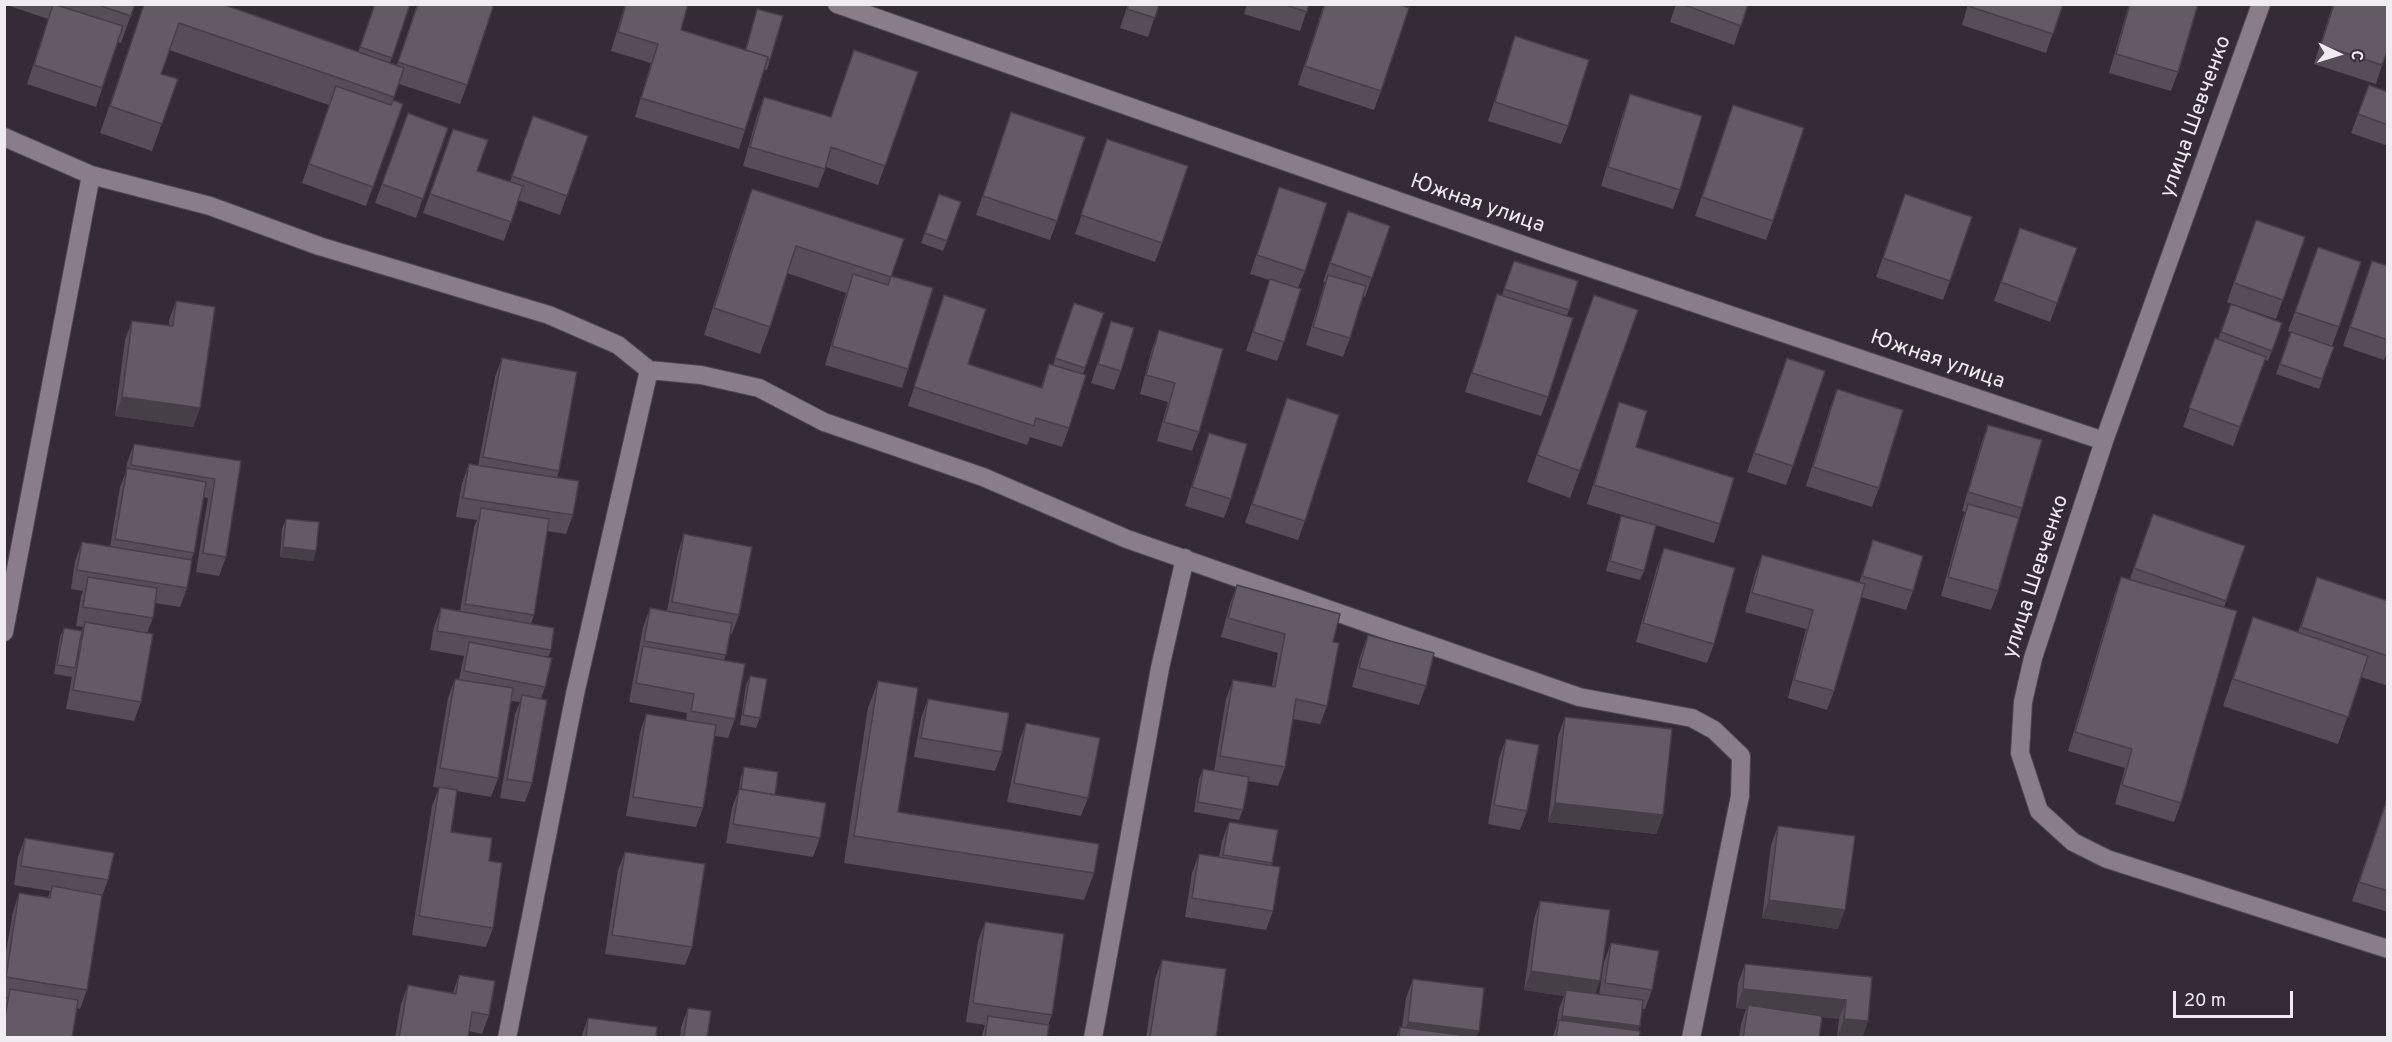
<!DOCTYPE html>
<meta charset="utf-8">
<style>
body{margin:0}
#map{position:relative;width:2392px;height:1042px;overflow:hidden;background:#342b36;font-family:Overpass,sans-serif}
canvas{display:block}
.frame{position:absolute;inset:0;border:6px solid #f0eaf1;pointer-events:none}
.north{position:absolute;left:2308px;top:24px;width:60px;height:60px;-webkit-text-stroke:4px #342b36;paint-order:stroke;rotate:94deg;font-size:16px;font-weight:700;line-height:24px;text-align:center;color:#f0eaf1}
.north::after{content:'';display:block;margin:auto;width:21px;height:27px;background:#f0eaf1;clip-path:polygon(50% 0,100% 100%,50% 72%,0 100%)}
.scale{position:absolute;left:2173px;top:991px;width:120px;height:27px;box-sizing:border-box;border:3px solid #f0eaf1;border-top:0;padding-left:8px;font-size:18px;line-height:21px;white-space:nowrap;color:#f0eaf1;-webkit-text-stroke:4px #342b36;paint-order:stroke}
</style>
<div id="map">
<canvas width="2392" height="1042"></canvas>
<div class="frame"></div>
<div class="north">С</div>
<div class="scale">20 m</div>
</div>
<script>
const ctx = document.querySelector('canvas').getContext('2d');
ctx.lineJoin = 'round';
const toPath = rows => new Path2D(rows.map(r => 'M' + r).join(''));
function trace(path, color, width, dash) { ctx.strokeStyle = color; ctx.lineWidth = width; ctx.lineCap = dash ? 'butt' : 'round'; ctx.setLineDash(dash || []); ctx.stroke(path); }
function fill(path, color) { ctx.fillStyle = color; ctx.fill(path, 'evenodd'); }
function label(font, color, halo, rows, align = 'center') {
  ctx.font = font + ' Overpass,sans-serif'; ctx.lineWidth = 5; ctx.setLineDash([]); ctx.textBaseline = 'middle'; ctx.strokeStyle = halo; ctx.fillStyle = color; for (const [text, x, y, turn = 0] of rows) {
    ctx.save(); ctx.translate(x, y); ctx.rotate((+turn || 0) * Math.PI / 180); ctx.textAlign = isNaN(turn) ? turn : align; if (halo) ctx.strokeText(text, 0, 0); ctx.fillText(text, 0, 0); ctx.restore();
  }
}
const minor = toPath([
 [837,4,1549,254,2104,441],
 [2261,4,2104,441,2033,658,2023,702,2020,753,2039,811,2073,842,2107,859,2388,949],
 [4,137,91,175,210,206,319,246,549,315,618,345,649,370,701,375,759,388,824,422,983,477,1127,539,1579,697,1692,718,1714,730,1741,756,1740,796,1691,1038],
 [4,632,91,175],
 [507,1038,575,694,649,370],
 [1093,1038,1160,668,1185,558]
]);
trace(minor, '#4f4750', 20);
trace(minor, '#887d89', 18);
fill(toPath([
 [4,4,135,4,121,43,118,42,96,107,27,84,48,19],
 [144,4,222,4,358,52,375,4,410,4,390,63,397,65,417,4,467,85,460,104,399,84,393,100,403,104,366,206,302,183,329,105,169,50,161,74,178,79,152,151,100,133],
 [625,4,688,4,681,30,745,50,757,9,770,60,767,70,764,69,745,130,739,149,635,117,651,63,611,51],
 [1128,4,1159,4,1148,37,1120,28],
 [1247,4,1309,4,1300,31,1244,14],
 [1324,4,1398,4,1381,91,1374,110,1298,85],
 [1676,4,1748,4,1734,45,1670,22],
 [1968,4,2063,4,2046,53,1962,25],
 [2129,4,2198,4,2178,72,2171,91,2109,73],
 [2333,4,2388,4,2382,65,2376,84,2314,64],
 [1515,36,1568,126,1561,144,1488,121],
 [918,72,878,185,826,167,818,188,743,166,757,116,764,97,830,117],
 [2369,85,2388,92,2388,146,2351,133],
 [1630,94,1680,190,1673,209,1601,186,1623,113],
 [1733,105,1773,221,1766,240,1695,216],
 [1011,112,1057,221,1050,240,976,215],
 [408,113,448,128,416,218,375,203],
 [533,116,588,136,560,215,518,200,504,241,423,213,453,129,477,171,510,182],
 [1101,158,1162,243,1155,262,1075,234],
 [1279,187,1305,271,1298,288,1284,342,1277,361,1246,351,1270,280,1250,274],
 [752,189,892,276,908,369,902,388,825,365,846,293,787,273,770,327,760,354,704,335,742,216],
 [939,194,947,241,943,251,921,243],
 [1348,211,1390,226,1365,297,1363,296,1350,338,1343,357,1306,345,1325,282,1323,282],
 [1898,213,1950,281,1943,300,1876,277],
 [2256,220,2305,237,2276,319,2227,302],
 [2020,228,2077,248,2050,322,1994,301],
 [2318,247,2339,327,2332,346,2288,331],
 [1514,261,1578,281,1567,316,1548,397,1541,416,1465,392,1497,294,1502,295],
 [2372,261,2388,266,2388,351,2384,360,2343,346],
 [944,295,968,364,1041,387,1049,364,1053,365,1074,303,1104,313,1083,374,1069,428,1062,447,1030,437,1027,445,908,406],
 [1594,295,1638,310,1570,498,1527,482],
 [176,301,200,408,193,427,115,416,125,340,132,321,169,326,169,320],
 [2231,304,2282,323,2268,361,2265,360,2233,446,2183,427,2215,338,2218,339],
 [1111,321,1121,371,1114,390,1091,383],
 [1159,330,1199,432,1192,451,1157,441,1168,402,1140,394,1152,349],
 [2291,332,2334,347,2319,389,2276,374],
 [502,358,559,471,557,478,573,515,566,534,547,531,534,615,531,624,551,650,548,657,545,687,541,699,532,783,525,802,500,798,515,714,520,702,511,701,498,778,491,797,457,791,451,832,489,861,493,928,486,947,412,935,432,806,439,788,433,787,448,698,455,679,459,679,464,656,430,650,434,627,441,608,460,611,474,527,477,520,456,517,462,483,469,464,478,466,495,377],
 [1780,377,1793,466,1786,485,1747,472],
 [1837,389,1879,488,1872,507,1806,486,1830,408],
 [1287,398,1305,521,1298,540,1245,523],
 [1619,402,1636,447,1720,524,1714,543,1587,504,1613,421],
 [1988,425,2022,508,1998,591,1991,610,1941,596,1961,523,1965,512,1962,511,1981,444],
 [1209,433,1231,499,1224,518,1185,506,1202,452],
 [134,444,241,461,226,557,219,576,196,572,208,498,203,497,194,553,191,560,187,588,180,607,155,603,153,618,147,633,141,702,134,721,66,709,72,677,54,674,60,637,64,628,82,631,83,627,76,626,81,596,83,591,71,589,75,561,82,542,110,547,120,487,126,472,127,463],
 [1621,516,1644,571,1640,580,1606,571,1618,526],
 [286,519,316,551,313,561,280,557,282,529],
 [2146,533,2245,546,2224,607,2181,803,2174,822,2115,804,2125,768,2068,751,2114,596,2121,577,2130,579],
 [684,534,739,615,732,634,730,634,724,661,735,719,728,738,715,736,703,808,696,827,626,816,640,733,646,714,686,721,687,713,629,702,643,627,650,608,667,611,678,553],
 [1873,540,1913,591,1906,610,1861,597,1834,691,1827,710,1788,698,1806,629,1745,612,1755,574,1762,555,1859,583],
 [1664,548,1714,644,1707,663,1636,642,1657,567],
 [2317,577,2388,601,2388,686,2361,677,2338,744,2223,706,2253,617,2298,632],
 [1237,585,1333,642,1327,706,1320,724,1293,719,1285,767,1278,786,1248,781,1243,810,1239,820,1194,812,1199,779,1203,769,1214,771,1226,699,1233,680,1272,686,1278,653,1221,637,1230,604],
 [1368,635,1426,686,1419,705,1352,687,1361,654],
 [750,676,760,718,756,728,740,725,746,685],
 [878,681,898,812,1094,873,1084,900,844,863,868,708],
 [928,699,1002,752,995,771,914,757,921,718],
 [1565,717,1663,815,1656,834,1548,822,1558,736],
 [1026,723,1088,798,1081,816,1007,802,1019,742],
 [1506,739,1527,811,1520,830,1488,824,1499,758],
 [744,767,820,838,813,857,726,843,732,808,739,789,741,777],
 [2388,795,2388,912,2352,901],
 [1229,822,1272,863,1271,866,1273,911,1266,930,1185,917,1192,873,1199,854,1219,857,1222,841],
 [1778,826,1838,929,1762,918,1771,845],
 [25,838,108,880,101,899,87,990,80,1009,77,1008,4,1038,4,1004,7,997,4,997,4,963,13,912,19,893,48,897,50,891,14,885,18,857],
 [625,852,692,947,685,965,605,954,618,870],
 [1540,901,1596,994,1599,995,1604,962,1611,943,1652,990,1645,1009,1642,1009,1638,1030,1639,1038,1552,1038,1556,1028,1559,1009,1564,996,1524,990,1534,919],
 [985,922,1052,1015,1048,1025,1047,1038,981,1038,985,1025,966,1022,978,941],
 [1162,960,1216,1038,1146,1038,1155,979],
 [1745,964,1872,977,1868,1021,1862,1038,1837,1038,1839,1019,1822,1017,1819,1038,1739,1038,1741,1024,1746,1009,1736,1008,1738,983],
 [459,975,489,1015,482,1034,469,1031,468,1038,395,1038,401,1004,408,985,453,993],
 [1413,979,1476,1037,1482,1038,1396,1038,1400,1027,1402,1027,1406,998],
 [688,1008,707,1038,680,1038,681,1027],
 [588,1018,656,1038,581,1038]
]), '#564d58');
fill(toPath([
 [122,397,200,408,193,427,115,416],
 [283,547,316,551,313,561,280,557],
 [1555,803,1663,815,1656,834,1548,822],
 [1769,900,1845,910,1838,929,1762,918],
 [1531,971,1600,981,1593,1000,1566,990,1564,996,1524,990],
 [1743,989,1846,1000,1839,1019,1747,1009,1748,1005,1746,1009,1736,1008],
 [1562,1016,1640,1026,1636,1038,1558,1026],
 [1844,1019,1868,1021,1862,1038,1837,1038],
 [1408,1022,1479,1031,1476,1038,1402,1038]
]), '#463f47');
const building = toPath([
 [53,4,123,26,102,88,34,65,53,4],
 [95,4,135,4,131,16,95,4],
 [144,4,222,4,404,68,394,97,179,23,161,74,178,79,162,124,110,106,144,4],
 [375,4,410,4,392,58,360,47,375,4],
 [418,4,494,4,467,85,398,62,418,4],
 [626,4,688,4,681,30,768,57,745,130,641,98,658,44,618,32,626,4],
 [1129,4,1159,4,1155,18,1127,9,1129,4],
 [1283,4,1309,4,1307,12,1283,4],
 [1325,4,1398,4,1409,8,1381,91,1305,66,1325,4],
 [1682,4,1748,4,1741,26,1682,4],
 [1969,4,2063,4,2053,34,1968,6,1969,4],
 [2130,4,2198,4,2178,72,2116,54,2130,4],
 [2334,4,2388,4,2388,49,2382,65,2321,45,2334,4],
 [757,9,783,16,770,60,767,59,768,57,746,50,757,9],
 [1515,36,1589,60,1568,126,1495,102,1515,36],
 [854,50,918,72,885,166,831,147,825,169,750,147,764,97,831,117,854,50],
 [2369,85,2388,92,2388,125,2358,114,2369,85],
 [336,86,391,105,393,100,403,104,373,187,309,164,336,86],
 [1630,94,1702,116,1680,190,1608,167,1630,94],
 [1733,105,1804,128,1773,221,1702,197,1733,105],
 [1011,112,1085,137,1057,221,983,196,1011,112],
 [408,113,448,128,423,199,382,184,408,113],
 [533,116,588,136,567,196,512,176,533,116],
 [453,129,488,140,477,171,523,186,511,222,430,194,453,129],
 [1107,139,1188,166,1162,243,1081,215,1107,139],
 [1279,187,1327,203,1305,271,1257,255,1279,187],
 [752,189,904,239,891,277,796,246,770,327,714,308,752,189],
 [939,194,961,202,947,241,925,233,939,194],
 [1905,194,1972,217,1950,281,1883,258,1905,194],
 [1348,211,1390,226,1372,278,1330,263,1348,211],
 [2256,220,2305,237,2283,300,2234,283,2256,220],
 [2020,228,2077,248,2057,303,2001,282,2020,228],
 [2318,247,2361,262,2339,327,2295,312,2318,247],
 [1514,261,1578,281,1569,310,1504,289,1514,261],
 [2372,261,2388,266,2388,340,2350,327,2372,261],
 [853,274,888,285,891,276,933,288,908,369,832,346,853,274],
 [1328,275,1366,286,1350,338,1313,327,1328,275],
 [1270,279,1301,289,1284,342,1253,332,1270,279],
 [1497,294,1573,318,1548,397,1472,373,1497,294],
 [944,295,986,309,968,364,1042,388,1049,364,1086,375,1069,428,1036,418,1034,426,914,387,944,295],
 [1594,295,1638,310,1580,471,1537,455,1594,295],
 [176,301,215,307,200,408,122,397,132,321,173,326,176,301],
 [1074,303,1104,313,1085,368,1055,358,1074,303],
 [2231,304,2282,323,2272,351,2221,332,2231,304],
 [1111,321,1134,328,1121,371,1098,364,1111,321],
 [1159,330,1223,349,1199,432,1164,422,1175,383,1146,375,1159,330],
 [2291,332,2334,347,2322,379,2280,364,2291,332],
 [2215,338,2266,357,2240,427,2189,408,2215,338],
 [502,358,577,372,559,471,483,457,502,358],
 [1787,358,1825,371,1793,466,1754,453,1787,358],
 [1837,389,1903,410,1879,488,1813,467,1837,389],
 [1287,398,1339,415,1305,521,1252,504,1287,398],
 [1619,402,1647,411,1636,447,1734,478,1720,524,1594,485,1619,402],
 [1988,425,2042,440,2022,508,1968,492,1988,425],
 [1209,433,1247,444,1231,499,1192,487,1209,433],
 [134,444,241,461,226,557,203,553,215,479,131,465,134,444],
 [469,464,579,481,573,515,463,498,469,464],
 [127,468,206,482,194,553,115,539,127,468],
 [1968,504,2019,518,1998,591,1948,577,1968,504],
 [481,508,549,519,534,615,465,604,481,508],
 [2153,514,2245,546,2226,601,2134,568,2153,514],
 [1621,516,1656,525,1644,571,1610,561,1621,516],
 [286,519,319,522,316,551,283,547,286,519],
 [684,534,752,547,739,615,672,602,684,534],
 [1873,540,1923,556,1913,591,1862,576,1873,540],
 [82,542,192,560,187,588,77,570,82,542],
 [1664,548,1735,568,1714,644,1643,623,1664,548],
 [1762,555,1865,584,1834,691,1794,680,1813,610,1752,593,1762,555],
 [88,577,157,588,153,618,83,607,88,577],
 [2121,577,2237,611,2181,803,2122,785,2132,749,2075,732,2121,577],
 [2317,577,2388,601,2388,656,2301,627,2317,577],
 [1237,585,1340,614,1333,642,1339,643,1327,706,1296,699,1285,767,1220,756,1233,680,1275,687,1285,634,1228,618,1237,585],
 [441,608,554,628,551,650,437,631,441,608],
 [650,608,732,623,726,655,644,641,650,608],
 [2253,617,2368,656,2348,717,2233,679,2253,617],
 [85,622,153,634,141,702,73,690,85,622],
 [64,628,82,631,75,668,57,665,64,628],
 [1368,635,1434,653,1426,686,1359,668,1368,635],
 [469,642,552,658,545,687,464,671,469,642],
 [643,646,745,664,735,719,691,711,694,694,636,683,643,646],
 [750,676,767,679,760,718,743,715,750,676],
 [455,679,513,688,498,778,440,768,455,679],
 [878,681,918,688,898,812,1099,844,1094,873,854,836,878,681],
 [522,695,547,700,532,783,507,779,522,695],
 [928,699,1009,713,1002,752,921,738,928,699],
 [646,714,716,725,703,808,633,797,646,714],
 [1565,717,1672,729,1663,815,1555,803,1565,717],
 [1026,723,1100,738,1088,798,1014,783,1026,723],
 [1506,739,1539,745,1527,811,1494,805,1506,739],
 [744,767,778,772,775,795,741,789,744,767],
 [1203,769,1249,777,1243,810,1198,802,1203,769],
 [439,787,457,790,451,832,492,838,489,861,502,863,493,928,419,916,439,787],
 [739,789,826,803,820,838,733,824,739,789],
 [2388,797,2388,891,2359,882,2388,797],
 [1229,822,1278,830,1272,863,1223,855,1229,822],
 [1778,826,1855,836,1845,910,1769,900,1778,826],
 [25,838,114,853,108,880,21,866,25,838],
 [625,852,705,864,692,947,612,935,625,852],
 [1199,854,1280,867,1273,911,1192,898,1199,854],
 [52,886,102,895,87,990,6,977,19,893,50,898,52,886],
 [1540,901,1610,910,1600,981,1531,971,1540,901],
 [985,922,1064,934,1052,1015,973,1003,985,922],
 [1611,943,1659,951,1652,990,1605,983,1611,943],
 [1162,960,1226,969,1216,1038,1150,1037,1162,960],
 [1745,964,1872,977,1868,1021,1844,1019,1846,1000,1743,989,1745,964],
 [459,975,495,981,489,1015,472,1012,468,1038,399,1038,408,985,456,994,459,975],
 [1413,979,1484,988,1479,1031,1408,1022,1413,979],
 [10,989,78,1000,72,1038,4,1038,4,1023,10,989],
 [1566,990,1643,1000,1640,1026,1562,1016,1566,990],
 [1748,1005,1822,1016,1819,1038,1743,1038,1748,1005],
 [688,1008,711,1011,707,1038,684,1038,688,1008],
 [988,1016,1049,1025,1047,1038,985,1038,988,1016],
 [588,1018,657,1027,656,1038,586,1038,588,1018],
 [1559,1020,1640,1031,1639,1038,1556,1038,1559,1020],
 [1400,1027,1482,1038,1399,1038,1400,1027]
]);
fill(building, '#645a66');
trace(building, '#463f47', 1.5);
label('21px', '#f0eaf1', '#342b36', [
 ["улица Шевченко",2197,117,-70],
 ["Южная улица",1477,205,19],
 ["Южная улица",1937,361,19],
 ["улица Шевченко",2037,577,-72]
]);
</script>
